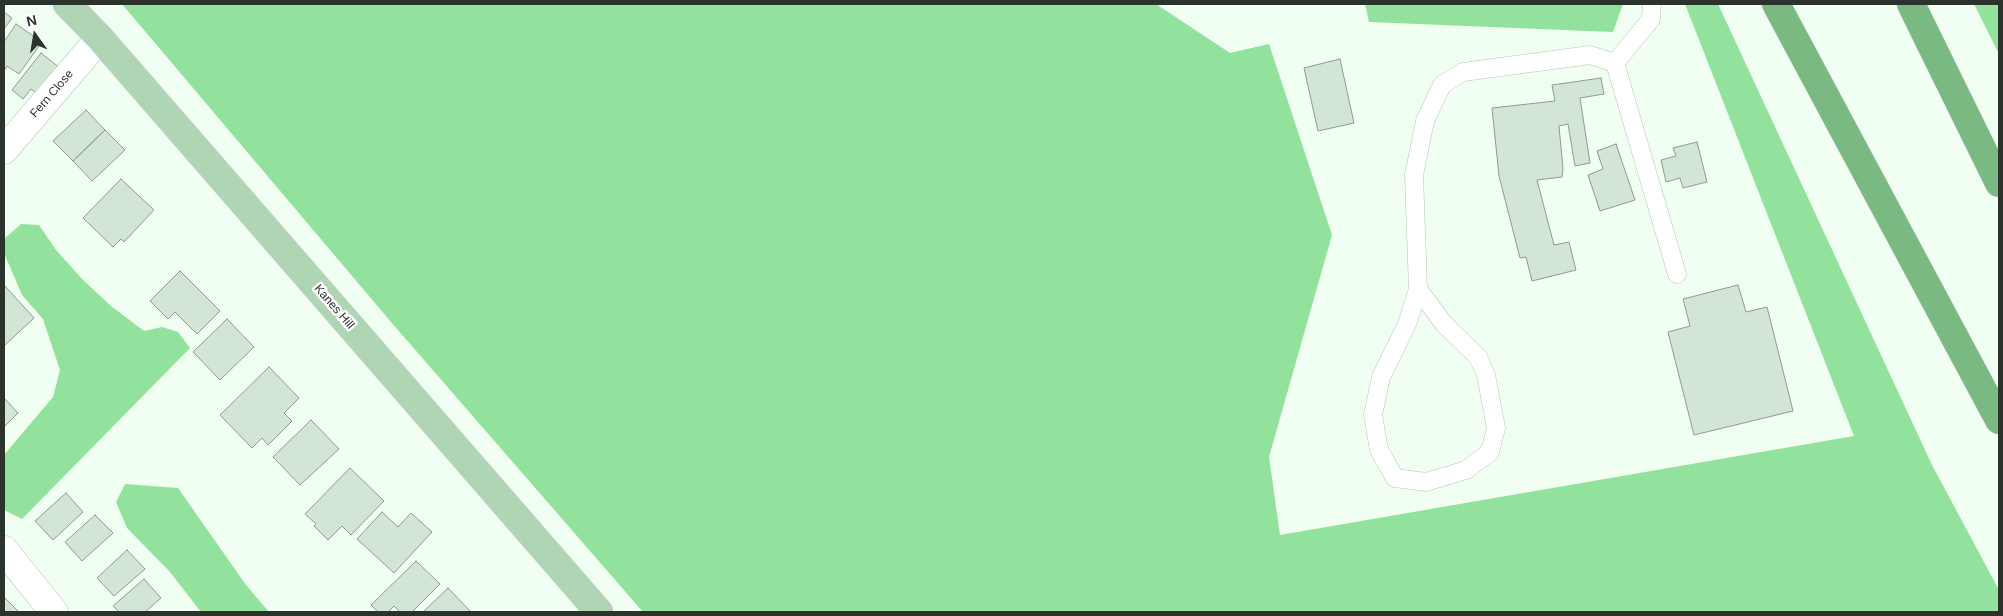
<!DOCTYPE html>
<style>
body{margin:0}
#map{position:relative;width:2003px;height:616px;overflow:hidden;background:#f0fff1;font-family:Arial,sans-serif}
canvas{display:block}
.frame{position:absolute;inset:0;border:5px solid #2c332d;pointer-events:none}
.north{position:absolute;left:10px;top:10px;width:50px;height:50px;-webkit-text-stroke:4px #fff;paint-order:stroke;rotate:347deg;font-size:14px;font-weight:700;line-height:20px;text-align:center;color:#2c332d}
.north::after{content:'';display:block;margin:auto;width:18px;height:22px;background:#2c332d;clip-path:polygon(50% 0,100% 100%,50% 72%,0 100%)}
</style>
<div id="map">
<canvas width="2003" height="616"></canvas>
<div class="frame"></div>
<div class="north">N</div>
</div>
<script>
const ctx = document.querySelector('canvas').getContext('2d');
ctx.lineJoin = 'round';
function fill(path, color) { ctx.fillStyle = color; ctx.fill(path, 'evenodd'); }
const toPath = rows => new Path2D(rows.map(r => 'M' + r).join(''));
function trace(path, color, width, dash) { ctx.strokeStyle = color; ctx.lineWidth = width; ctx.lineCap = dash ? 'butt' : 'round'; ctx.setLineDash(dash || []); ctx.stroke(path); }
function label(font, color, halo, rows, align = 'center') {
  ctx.font = font + ' Arial,sans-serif'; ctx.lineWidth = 5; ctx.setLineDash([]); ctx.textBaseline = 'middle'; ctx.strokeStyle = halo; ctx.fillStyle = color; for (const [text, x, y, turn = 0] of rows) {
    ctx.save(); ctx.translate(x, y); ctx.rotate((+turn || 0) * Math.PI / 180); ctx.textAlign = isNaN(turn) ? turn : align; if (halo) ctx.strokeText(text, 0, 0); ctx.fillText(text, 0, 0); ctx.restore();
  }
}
fill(toPath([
 [122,4,1156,4,1230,53,1269,44,1332,235,1269,457,1280,535,1854,436,1685,4,1718,4,1932,465,1999,590,1999,612,643,612,391,322],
 [1365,4,1623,4,1613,32,1369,22],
 [1974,4,1999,4,1999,54],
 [21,224,39,225,56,250,83,280,111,306,144,331,162,327,178,332,190,348,22,519,4,510,4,455,53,397,60,370,43,319,22,295,4,253,4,239],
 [125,484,178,488,246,585,269,612,201,612,170,572,127,528,116,502]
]), '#92e19d');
const building = toPath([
 [4,12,12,18,4,29,4,12],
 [16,24,42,42,19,74,7,66,4,71,4,42,16,24],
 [41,53,60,68,39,95,31,89,23,99,12,90,41,53],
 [1340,59,1354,123,1318,131,1304,68,1340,59],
 [1601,78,1604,94,1580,98,1590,163,1575,166,1568,124,1559,126,1563,169,1562,177,1537,180,1554,245,1569,242,1576,270,1532,281,1526,257,1520,258,1499,176,1492,108,1555,101,1552,85,1601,78],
 [86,110,105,130,73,161,53,141,86,110],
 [105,130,125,150,92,181,73,161,105,130],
 [1697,142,1707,182,1683,188,1680,178,1666,182,1661,160,1676,156,1673,148,1697,142],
 [1616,144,1635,200,1600,211,1588,175,1603,169,1597,151,1616,144],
 [121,179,154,210,124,242,121,239,113,247,83,218,121,179],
 [180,271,220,311,197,334,175,312,168,319,150,301,180,271],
 [4,285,34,318,4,346,4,285],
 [1738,285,1746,312,1767,307,1793,411,1694,435,1668,332,1690,326,1683,299,1738,285],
 [227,319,254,347,220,380,193,352,227,319],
 [269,367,299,398,284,413,292,421,268,445,262,438,252,448,220,415,269,367],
 [4,398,18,413,4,427,4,398],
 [311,420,339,449,300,485,273,457,311,420],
 [350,468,384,501,351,535,342,526,328,540,314,526,316,524,305,514,350,468],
 [66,493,83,512,53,540,35,521,66,493],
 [382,512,398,527,411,513,432,532,394,573,357,539,382,512],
 [95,515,113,533,82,561,65,542,95,515],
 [127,550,145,569,114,596,97,578,127,550],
 [416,561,440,584,412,612,400,612,394,606,388,612,378,612,371,605,416,561],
 [144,579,161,598,145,612,119,612,113,606,144,579],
 [448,588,471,612,423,612,448,588],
 [4,597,19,612,4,612,4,597]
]);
fill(building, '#d3e5d4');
trace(building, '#8b9c8c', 1);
const lane = toPath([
 [1615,63,1651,19,1652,4],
 [1418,289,1407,324,1381,377,1373,415,1379,450,1395,478,1426,482,1466,470,1490,452,1496,428,1486,375,1478,357,1444,324,1418,289,1414,175,1425,121,1442,85,1463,72,1590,55,1615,63,1677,274]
]);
const street = toPath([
 [4,150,100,38],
 [4,550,54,612]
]);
const primary = toPath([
 [67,4,100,38,599,612]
]);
const highway = toPath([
 [1776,4,1999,420],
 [1911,4,1999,183]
]);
trace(lane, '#b4c6b6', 19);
trace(street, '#b4c6b6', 29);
trace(primary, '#e1e2e2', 29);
trace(highway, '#e1e2e2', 29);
trace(lane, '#fff', 18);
trace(street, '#fff', 28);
trace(primary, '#b0d5b5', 28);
trace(highway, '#7bb983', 28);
label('12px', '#2c332d', '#fff', [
 ["Fern Close",52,94,-49],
 ["Kanes Hill",334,307,49]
]);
</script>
